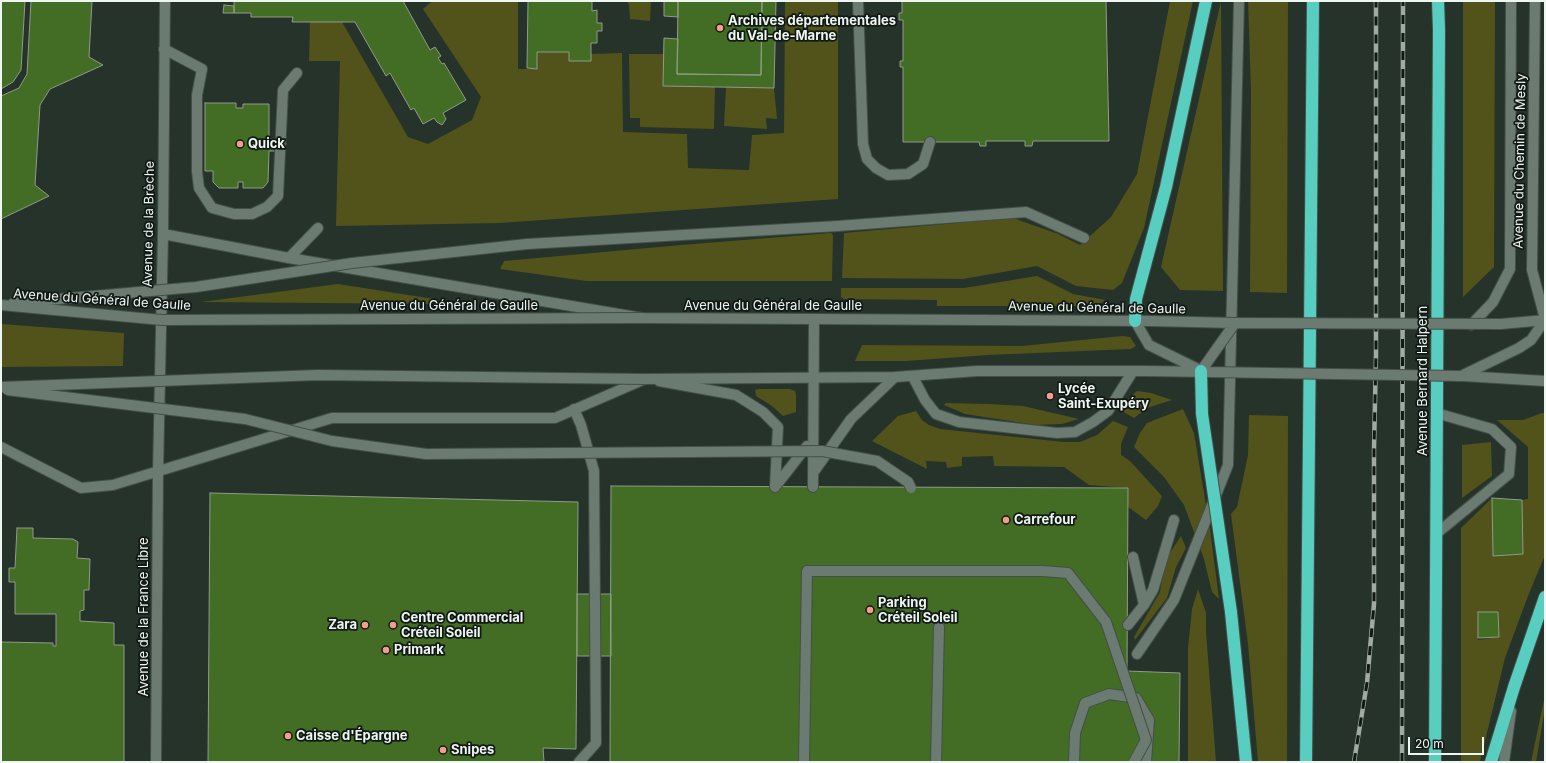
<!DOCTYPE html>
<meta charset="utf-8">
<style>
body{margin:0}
#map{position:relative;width:1546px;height:763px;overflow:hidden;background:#25332b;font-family:Inter,sans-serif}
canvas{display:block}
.frame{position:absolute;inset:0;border:2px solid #edf6f1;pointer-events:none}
.scale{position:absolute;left:1408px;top:737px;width:76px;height:18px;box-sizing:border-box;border:2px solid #edf6f1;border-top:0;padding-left:5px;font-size:12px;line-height:14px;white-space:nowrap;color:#edf6f1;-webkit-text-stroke:3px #121915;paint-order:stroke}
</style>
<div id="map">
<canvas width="1546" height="763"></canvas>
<div class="frame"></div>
<div class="scale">20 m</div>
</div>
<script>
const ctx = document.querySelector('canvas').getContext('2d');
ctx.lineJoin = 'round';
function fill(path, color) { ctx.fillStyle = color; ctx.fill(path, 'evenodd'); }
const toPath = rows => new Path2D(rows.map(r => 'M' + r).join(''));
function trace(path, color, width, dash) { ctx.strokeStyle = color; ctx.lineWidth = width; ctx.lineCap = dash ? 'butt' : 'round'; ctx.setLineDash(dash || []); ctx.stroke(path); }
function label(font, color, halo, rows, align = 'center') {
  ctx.font = font + ' Inter,sans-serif'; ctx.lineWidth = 3.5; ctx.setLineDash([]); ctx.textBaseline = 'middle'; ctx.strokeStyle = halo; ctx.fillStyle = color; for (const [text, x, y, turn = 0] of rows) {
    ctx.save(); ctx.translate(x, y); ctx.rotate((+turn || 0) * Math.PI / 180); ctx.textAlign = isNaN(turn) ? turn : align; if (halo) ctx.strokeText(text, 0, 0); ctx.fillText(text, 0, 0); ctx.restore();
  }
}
fill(toPath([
 [432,1,518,1,518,69,537,69,537,52,569,52,569,61,591,61,591,54,622,53,623,132,687,134,688,168,749,170,752,135,784,133,785,1,838,1,838,199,500,223,336,226,340,61,309,61,310,21,342,22,408,137,428,144,472,120,481,97,423,9],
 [627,1,651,1,650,21,630,19,629,5],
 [1170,1,1193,1,1144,228,1122,283,1113,290,1076,286,1037,266,963,279,842,278,844,233,1013,218,1058,234,1080,245,1111,217,1137,174],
 [1221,1,1223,291,1180,290,1161,267],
 [1248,1,1288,1,1287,293,1250,292,1251,91],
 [1463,1,1495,1,1494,267,1463,297],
 [629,54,664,54,663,86,715,87,714,129,640,127,640,118,630,118],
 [726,87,774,88,777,119,766,118,767,129,724,126],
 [831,233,833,235,832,281,586,281,500,269,504,261,681,245],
 [1037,276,1073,294,1106,300,1097,305,1087,306,937,306,937,300,844,299,841,297,841,288,964,288],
 [338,284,434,299,435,304,201,302],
 [1,324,124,333,123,366,1,367],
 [1122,336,1130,337,1136,346,1131,349,988,355,906,361,855,361,862,345,1022,346],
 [759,389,790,389,795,391,796,395,796,412,783,416,772,406,756,396,755,390],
 [1137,391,1151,393,1172,400,1147,408,1134,418,1120,410,1126,401],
 [946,403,989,404,1023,406,1079,419,1062,424,1036,425,965,414,944,405],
 [1183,409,1194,433,1210,529,1219,599,1212,592,1204,559,1184,505,1164,477,1134,447,1140,433,1147,423],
 [916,411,922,420,929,425,940,429,1064,442,1080,442,1097,435,1113,421,1128,427,1121,444,1121,455,1130,461,1162,496,1158,506,1146,520,1128,507,1128,488,1089,485,1064,467,994,466,993,456,962,457,962,466,947,468,946,462,926,461,927,469,872,441,898,416],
 [1542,413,1545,413,1545,555,1528,596,1505,658,1480,762,1461,762,1461,528,1492,498,1493,556,1523,554,1522,500,1528,499,1528,447,1497,420,1523,420],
 [1478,612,1498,612,1499,637,1478,640],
 [1249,415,1288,416,1287,762,1258,762,1248,644,1231,514,1237,507,1248,455],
 [1491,442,1492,476,1462,498,1462,445],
 [1181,536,1186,548,1176,567,1167,598,1135,640,1134,637,1160,592,1162,577,1169,554],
 [1198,589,1206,613,1206,632,1216,762,1188,762,1188,648,1192,609],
 [1545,695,1545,708,1536,762,1531,762]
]), '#52521b');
const building = toPath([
 [1,1,25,1,21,70,13,82,1,89,1,1],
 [31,1,92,1,89,57,103,65,50,89,40,105,35,185,49,196,1,219,1,96,19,88,27,74,31,1],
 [234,1,403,1,430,50,435,47,441,56,438,58,442,64,444,63,466,100,443,113,446,119,442,125,437,122,434,118,423,124,414,108,411,110,390,73,386,76,355,22,292,22,293,17,251,17,251,13,234,13,234,1],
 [528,1,592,1,592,11,597,10,597,23,602,23,602,31,597,31,597,43,591,43,591,61,569,61,569,52,537,52,537,69,527,68,528,1],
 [664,1,678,1,678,17,664,16,664,1],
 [678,1,762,1,761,75,677,74,678,1],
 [762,1,776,1,774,88,663,86,664,38,678,39,677,74,761,75,762,1],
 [902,1,1106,1,1109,141,1033,141,1032,146,1025,146,1025,141,986,141,986,146,980,146,979,142,903,142,903,67,900,67,900,61,903,61,903,20,899,20,899,13,902,13,902,1],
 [224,5,234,6,234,13,223,13,224,5],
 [205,103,236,103,236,108,243,108,243,104,269,104,269,139,275,139,275,151,269,151,268,182,263,188,243,188,243,182,238,182,238,188,219,188,213,182,213,171,205,171,205,103],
 [611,486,1128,488,1127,671,1180,673,1179,762,610,762,611,486],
 [210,493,578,502,576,749,543,748,544,762,208,762,210,493],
 [1492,498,1522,500,1523,554,1493,556,1492,498],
 [17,528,33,528,33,538,73,539,78,542,77,558,90,559,89,590,84,590,84,610,80,611,80,621,114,623,114,645,124,645,124,762,1,762,1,642,53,643,53,646,56,646,56,614,15,614,15,582,9,582,9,568,15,568,17,528],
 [577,594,611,594,611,656,577,656,577,594],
 [1478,612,1498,612,1499,637,1478,638,1478,612]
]);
fill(building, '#436d24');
trace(building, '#919b8c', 1);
const lane = toPath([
 [858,1,863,144,867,159,876,168,888,175,908,174,923,164,930,142],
 [164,49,202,69,197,95,197,171,199,188,212,208,234,214,252,214,267,207,278,196,283,90,297,73],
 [527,244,838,226,1026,212,1084,238],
 [289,258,318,228],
 [913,377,925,400,936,414,959,422,1057,433,1075,432,1093,422,1108,411,1133,371],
 [659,381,736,395,763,412,778,427,775,487],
 [574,409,581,425,594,471,596,743,579,762],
 [1436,413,1492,429,1511,447,1509,474,1436,534],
 [813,473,851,419,895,377],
 [775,487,807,446],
 [813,487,814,320],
 [1133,557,1144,605],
 [1128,625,1144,605,1153,590,1174,520],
 [1137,654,1174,600,1228,465,1239,1],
 [804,762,807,571,1043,571,1068,573,1106,622],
 [936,762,939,627],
 [1074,762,1075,733,1085,703,1109,694,1136,698,1149,720,1146,762]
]);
const street = toPath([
 [1504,762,1511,711]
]);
const secondary = toPath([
 [1535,1,1532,270,1545,319],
 [163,234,289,258,642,318,1150,321],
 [1135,321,1149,345],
 [1501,324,1545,320],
 [1471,325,1493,302,1510,269,1511,1],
 [1461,376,1519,348,1531,340,1545,320],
 [1463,376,1545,381],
 [1,447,81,488,113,485,332,418,555,418,645,379,895,377,977,371,1146,371],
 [156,762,158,472,163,234,165,1]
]);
const highway = toPath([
 [1135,321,1136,299,1166,187,1206,1],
 [1231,612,1246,762],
 [1306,762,1313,1],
 [1435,762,1439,30,1438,1],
 [1491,762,1514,687,1545,597]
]);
trace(lane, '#434f48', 12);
trace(street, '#434f48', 12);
trace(secondary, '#434f48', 12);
trace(highway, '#434f48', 14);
trace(lane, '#6b7b71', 10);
trace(street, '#6b7b71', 10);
trace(secondary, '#6b7b71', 10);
trace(highway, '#58cec0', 12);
const rail = toPath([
 [1354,762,1367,683,1374,604,1374,449,1376,354,1376,1],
 [1402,762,1403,1]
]);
trace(rail, '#a0aba4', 4.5);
trace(rail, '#121915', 3, [9]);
const laneBridge = toPath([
 [13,303,196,287,352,263,527,244],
 [7,390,245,419,332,441,426,454,822,451,877,461,908,482,911,488],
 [1106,622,1146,740,1134,762]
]);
const secondaryBridge = toPath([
 [1,305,162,320,642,318],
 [1150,321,1235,323,1501,324],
 [1149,345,1200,370],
 [1146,371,1461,376],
 [1201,371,1235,323],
 [1,387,318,375,645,379]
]);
const highwayBridge = toPath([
 [1201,371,1202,414,1231,612]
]);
trace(laneBridge, '#434f48', 12, []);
trace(secondaryBridge, '#434f48', 12, []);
trace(highwayBridge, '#434f48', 14, []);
trace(laneBridge, '#6b7b71', 10);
trace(secondaryBridge, '#6b7b71', 10);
trace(highwayBridge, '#58cec0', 12);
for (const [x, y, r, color] of [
 [720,28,4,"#f49d8c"],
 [240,144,4,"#f49d8c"],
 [1050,396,4,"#f49d8c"],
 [1006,520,4,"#f49d8c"],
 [870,610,4,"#f49d8c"],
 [365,625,4,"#f49d8c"],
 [393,625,4,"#f49d8c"],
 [386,650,4,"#f49d8c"],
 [288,736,4,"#f49d8c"],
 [443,750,4,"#f49d8c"]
]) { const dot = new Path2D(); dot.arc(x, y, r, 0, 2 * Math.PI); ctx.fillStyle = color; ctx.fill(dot); trace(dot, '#121915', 1.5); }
label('bold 13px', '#edf6f1', '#121915', [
 ["Archives départementales",728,21],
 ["du Val-de-Marne",728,36],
 ["Quick",248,144],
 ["Lycée",1058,389],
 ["Saint-Exupéry",1058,404],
 ["Carrefour",1014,520],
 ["Parking",878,603],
 ["Créteil Soleil",878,618],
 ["Centre Commercial",401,618],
 ["Créteil Soleil",401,633],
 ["Zara",357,625,"right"],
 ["Primark",394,650],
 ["Caisse d'Épargne",296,736],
 ["Snipes",451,750]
], 'left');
label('13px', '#edf6f1', '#121915', [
 ["Avenue du Chemin de Mesly",1520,161,-89],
 ["Avenue de la Brèche",149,224,-89],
 ["Avenue du Général de Gaulle",102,300,4],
 ["Avenue du Général de Gaulle",449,306],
 ["Avenue du Général de Gaulle",773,306],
 ["Avenue du Général de Gaulle",1097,308,1],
 ["Avenue Bernard Halpern",1423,381,-90],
 ["Avenue de la France Libre",144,617,-90]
]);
</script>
